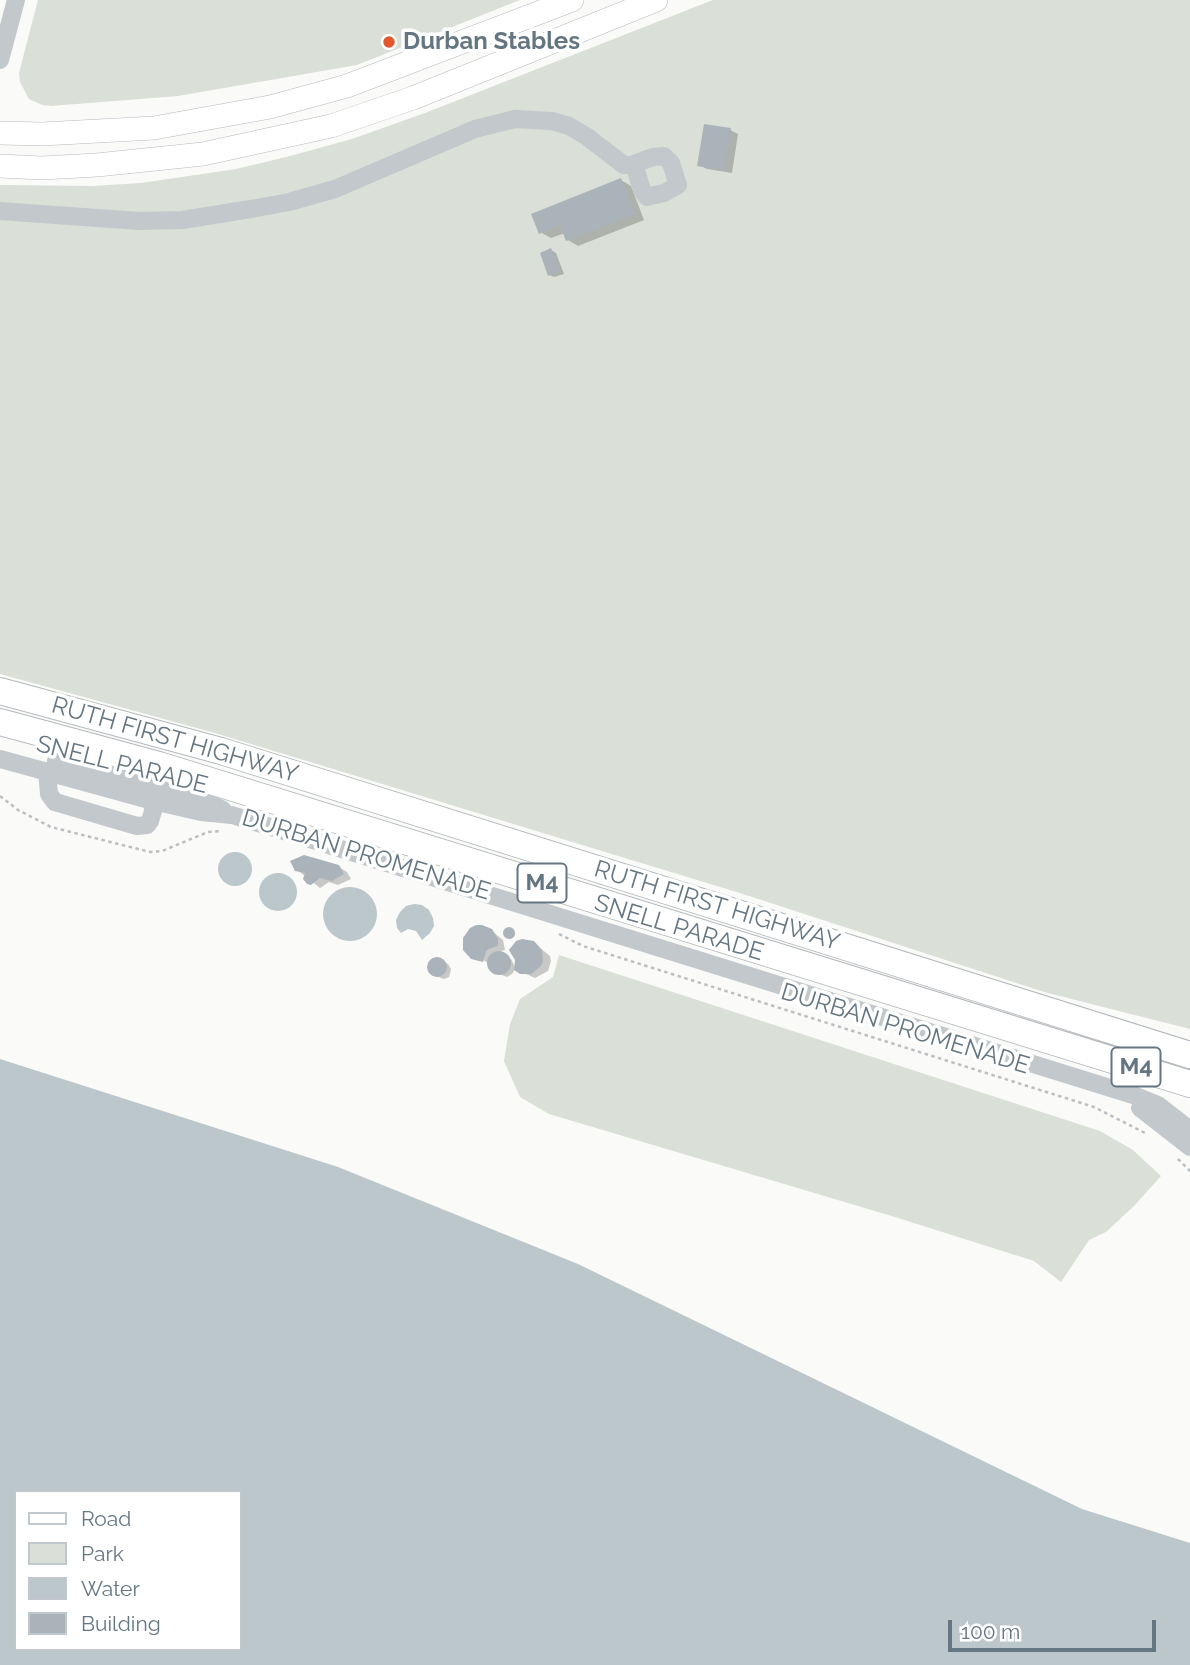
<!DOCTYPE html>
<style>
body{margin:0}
#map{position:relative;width:1190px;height:1665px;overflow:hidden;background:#fafaf8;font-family:Raleway,sans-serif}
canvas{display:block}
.legend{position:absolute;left:14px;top:1490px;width:228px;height:161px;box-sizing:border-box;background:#fff;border:2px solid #c1c8cd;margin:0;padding:9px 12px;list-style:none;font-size:21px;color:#657683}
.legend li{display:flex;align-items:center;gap:14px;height:35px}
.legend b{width:35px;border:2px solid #c1c8cd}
.scale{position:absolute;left:948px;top:1620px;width:208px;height:32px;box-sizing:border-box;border:4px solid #657683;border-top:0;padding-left:9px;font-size:21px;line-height:24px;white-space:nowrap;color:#657683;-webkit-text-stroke:5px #fff;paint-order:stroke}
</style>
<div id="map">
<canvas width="1190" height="1665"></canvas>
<ul class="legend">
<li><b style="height:9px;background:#fff"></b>Road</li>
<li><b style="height:19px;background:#dadfd7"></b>Park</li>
<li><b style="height:19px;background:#bbc7cb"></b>Water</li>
<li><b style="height:19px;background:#aab3b9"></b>Building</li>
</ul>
<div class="scale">100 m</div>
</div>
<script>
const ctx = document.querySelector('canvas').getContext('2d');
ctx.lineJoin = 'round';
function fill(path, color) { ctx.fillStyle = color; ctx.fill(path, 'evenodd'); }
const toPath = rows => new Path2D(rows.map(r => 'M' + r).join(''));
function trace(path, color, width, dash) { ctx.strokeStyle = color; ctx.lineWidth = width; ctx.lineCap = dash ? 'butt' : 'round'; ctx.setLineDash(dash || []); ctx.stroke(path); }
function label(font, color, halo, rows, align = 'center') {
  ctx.font = font + ' Raleway,sans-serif'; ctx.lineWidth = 7; ctx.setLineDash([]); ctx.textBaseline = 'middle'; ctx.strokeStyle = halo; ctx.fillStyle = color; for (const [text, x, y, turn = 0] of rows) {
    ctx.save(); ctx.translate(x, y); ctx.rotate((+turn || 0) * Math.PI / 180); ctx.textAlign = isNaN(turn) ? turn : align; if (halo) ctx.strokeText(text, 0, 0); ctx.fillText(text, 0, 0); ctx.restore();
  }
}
fill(toPath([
 [38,0,520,0,357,65,178,96,51,106,42,105,29,99,20,82,19,73],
 [713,0,1190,0,1190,1029,1044,992,743,894,215,733,0,674,0,185,93,186,141,183,236,169,290,156,352,139,425,113],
 [559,955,1100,1131,1133,1150,1161,1176,1134,1206,1106,1232,1089,1240,1061,1282,1034,1261,895,1217,549,1114,520,1097,504,1061,510,1024,520,999,553,977]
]), '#dadfd7');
fill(toPath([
 '218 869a17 17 0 1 1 34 0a17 17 0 1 1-34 0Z',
 '259 892a19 19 0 1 1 38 0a19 19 0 1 1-38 0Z',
 '323 914a27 27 0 1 1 54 0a27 27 0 1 1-54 0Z',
 [414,904,422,905,429,910,433,918,434,926,430,933,422,940,416,931,408,929,401,933,397,928,396,920,400,912,406,906],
 [0,1059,338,1167,578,1264,1082,1509,1190,1543,1190,1665,0,1665],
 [16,1492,240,1492,240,1649,16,1649]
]), '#bbc7cb');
fill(toPath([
 [730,130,738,134,732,173,707,169,699,165],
 [621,180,631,186,644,220,578,246,568,240,565,233,551,238,540,232],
 [551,250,556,253,564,274,554,277,549,275],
 [339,867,347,872,351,879,338,885,329,882,320,888,296,869],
 '505 934a5 5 0 1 1 10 0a5 5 0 1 1-10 0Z',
 [492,931,503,940,505,950,496,952,511,959,516,969,534,943,550,956,551,961,548,971,535,978,515,969,512,974,507,977,494,972,490,964,476,956],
 [437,959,448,964,451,969,449,977,444,979,433,975,428,968,430,962]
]), '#0003');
fill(toPath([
 [704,124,731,128,724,170,697,166],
 [621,178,635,214,566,241,560,225,539,234,531,214],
 [551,248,560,271,548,276,540,253],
 [304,855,339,865,344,874,332,881,320,878,311,885,307,884,303,879,305,873,295,871,290,861],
 [476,925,482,925,492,929,498,939,498,946,491,948,486,951,483,962,471,959,463,950,463,938,470,928],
 '503 933a6 6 0 1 1 12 0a6 6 0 1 1-12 0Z',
 [522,939,534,941,542,950,543,962,540,967,531,974,520,974,514,970,515,960,509,950,516,941],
 '487 963a12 12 0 1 1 24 0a12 12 0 1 1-24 0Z',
 '427 967a10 10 0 1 1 20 0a10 10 0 1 1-20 0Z'
]), '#aab3b9');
const major = toPath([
 [0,133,42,134,154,128,270,107,347,86,572,0],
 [0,166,42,168,97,165,203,154,331,126,413,98,656,0]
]);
const highway = toPath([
 [0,691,221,751,1190,1055],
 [0,722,159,765,1190,1084]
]);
trace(major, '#b5babe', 24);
trace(highway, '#b4b9bd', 28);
trace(toPath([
 [0,796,18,810,51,827,150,852,162,851,208,832,222,831],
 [559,934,583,946,1094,1107,1145,1133],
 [1178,1159,1190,1171]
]), '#bbbfc2', 2.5, [3.5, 3.5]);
trace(toPath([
 [0,60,16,0],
 [0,211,139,221,182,220,251,209,289,202,335,189,475,129,515,119,552,121,569,126,586,136,624,165,631,165,653,157,664,156,671,163,678,185,664,193,647,197,642,190,634,164],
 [0,759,153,801,201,812,232,815,1136,1096,1158,1105,1190,1130],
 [56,761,203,800,223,810],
 [47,771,49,794,55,802,137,826,147,825,150,821,153,811,152,793],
 [1140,1108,1190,1147]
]), '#c3c8cc', 18);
trace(major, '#fff', 23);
trace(highway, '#fff', 26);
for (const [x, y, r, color] of [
 [389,42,7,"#e4572e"]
]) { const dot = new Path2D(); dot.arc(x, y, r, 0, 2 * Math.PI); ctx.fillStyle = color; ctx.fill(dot); trace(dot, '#fff', 2.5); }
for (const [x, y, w] of [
 [542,883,49],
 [1136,1067,49]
]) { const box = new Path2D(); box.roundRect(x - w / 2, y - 19.5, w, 39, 5); ctx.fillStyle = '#fff'; ctx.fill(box); trace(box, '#657683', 2); }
label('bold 23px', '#657683', null, [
 ["M4",542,883],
 ["M4",1136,1067]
]);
label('bold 24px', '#657683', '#fff', [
 ["Durban Stables",403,42]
], 'left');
label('24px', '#657683', '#fff', [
 ["RUTH FIRST HIGHWAY",175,740,16],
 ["SNELL PARADE",122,765,14],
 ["DURBAN PROMENADE",366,855,17],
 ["RUTH FIRST HIGHWAY",717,906,17],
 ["SNELL PARADE",679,928,17],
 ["DURBAN PROMENADE",905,1029,17]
]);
</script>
